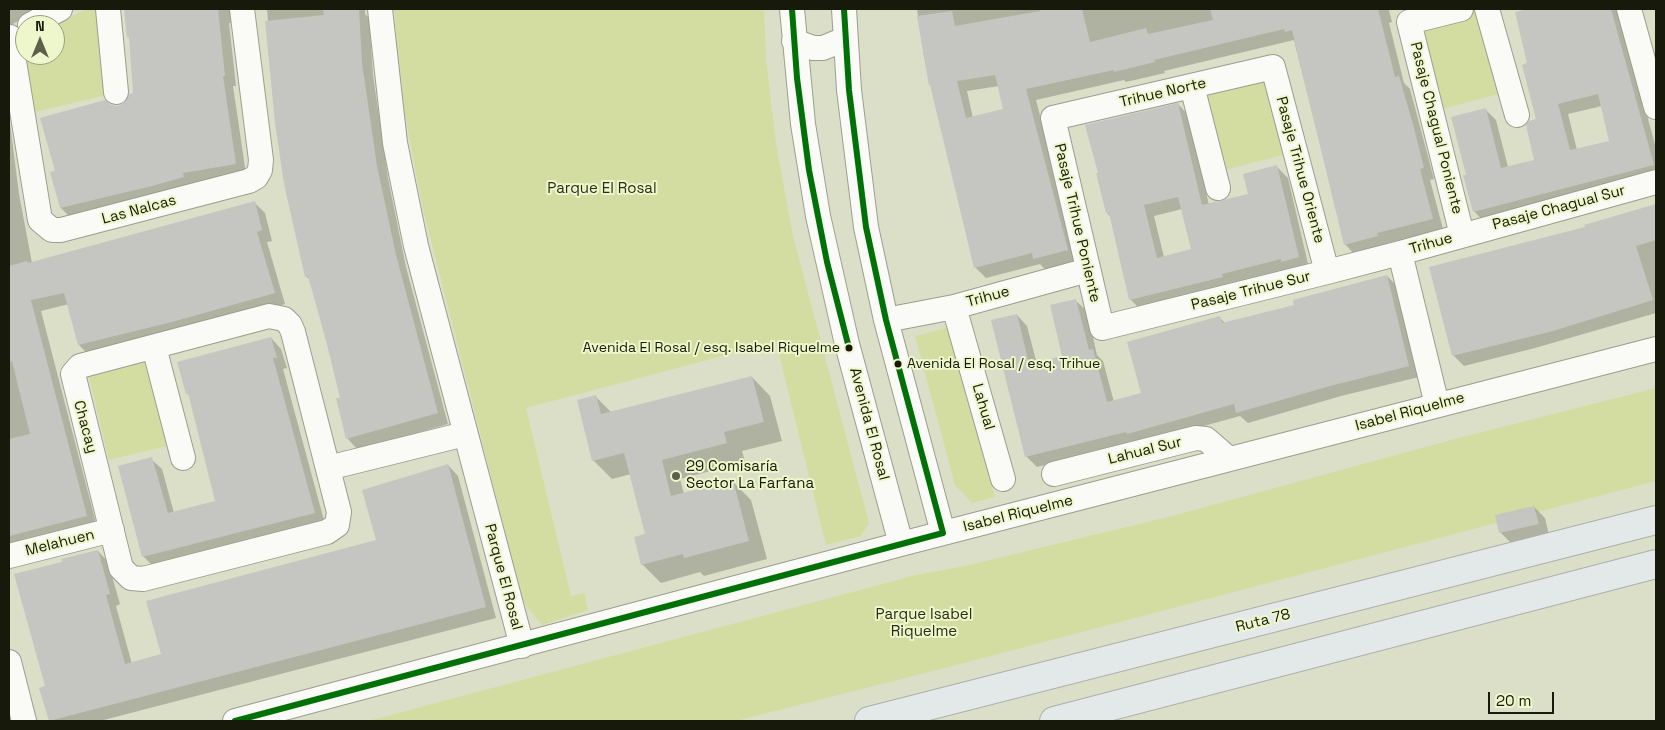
<!DOCTYPE html>
<meta charset="utf-8">
<style>
body{margin:0}
#map{position:relative;width:1665px;height:730px;overflow:hidden;background:#dbdfc8;font-family:"Space Grotesk",sans-serif}
canvas{display:block}
.frame{position:absolute;inset:0;border:10px solid #171a0a;pointer-events:none}
.north{position:absolute;left:15px;top:15px;width:50px;height:50px;box-sizing:border-box;background:#eef7cb;border:1px solid #989f7e;border-radius:50%;rotate:0deg;font-size:14px;font-weight:700;line-height:20px;text-align:center;color:#171a0a}
.north::after{content:'';display:block;margin:auto;width:18px;height:22px;background:#5c5f4c;clip-path:polygon(50% 0,100% 100%,50% 72%,0 100%)}
.scale{position:absolute;left:1488px;top:692px;width:66px;height:22px;box-sizing:border-box;border:2px solid #171a0a;border-top:0;padding-left:6px;font-size:15px;line-height:18px;white-space:nowrap;color:#171a0a;-webkit-text-stroke:4px #eef7cb;paint-order:stroke}
</style>
<div id="map">
<canvas width="1665" height="730"></canvas>
<div class="frame"></div>
<div class="north">N</div>
<div class="scale">20 m</div>
</div>
<script>
const ctx = document.querySelector('canvas').getContext('2d');
ctx.lineJoin = 'round';
function fill(path, color) { ctx.fillStyle = color; ctx.fill(path, 'evenodd'); }
const toPath = rows => new Path2D(rows.map(r => 'M' + r).join(''));
function trace(path, color, width, dash) { ctx.strokeStyle = color; ctx.lineWidth = width; ctx.lineCap = dash ? 'butt' : 'round'; ctx.setLineDash(dash || []); ctx.stroke(path); }
function label(font, color, halo, rows, align = 'center') {
  ctx.font = font + ' "Space Grotesk",sans-serif'; ctx.lineWidth = 4; ctx.setLineDash([]); ctx.textBaseline = 'middle'; ctx.strokeStyle = halo; ctx.fillStyle = color; for (const [text, x, y, turn = 0] of rows) {
    ctx.save(); ctx.translate(x, y); ctx.rotate((+turn || 0) * Math.PI / 180); ctx.textAlign = isNaN(turn) ? turn : align; if (halo) ctx.strokeText(text, 0, 0); ctx.fillText(text, 0, 0); ctx.restore();
  }
}
fill(toPath([
 [86,9,94,9,99,14,107,95,30,113,22,46,25,42,25,55,55,55,54,25],
 [394,9,764,9,766,58,776,144,793,236,869,523,861,536,826,545,776,342,526,408,571,596,584,593,588,610,542,625,523,602,423,209,405,115],
 [1478,10,1499,94,1442,109,1421,24],
 [1264,81,1283,155,1225,170,1206,96],
 [950,327,995,497,972,503,955,485,915,336],
 [143,360,147,366,167,446,109,460,89,378,90,375],
 [1656,388,1656,481,945,668,736,721,368,721,916,575,965,566,1172,516,1462,437]
]), '#d3dda2');
fill(toPath([
 [9,9,41,9,9,26],
 [125,9,230,9,231,23,229,23,236,86,233,86,246,174,71,218,61,208,56,172,110,106,118,107,125,104,134,93,131,39,128,37],
 [267,9,365,9,365,14,369,18,373,75,388,178,406,267,448,424,358,450,348,439,337,399,341,398,311,281,306,276,276,123],
 [917,9,1395,9,1389,10,1392,22,1389,23,1404,83,1410,89,1434,179,1430,180,1443,229,1387,243,1388,247,1355,255,1345,244,1294,40,1164,71,1165,73,1126,82,1124,80,1036,100,1078,261,1045,269,1040,264,986,278,975,267,924,57],
 [999,86,1005,110,973,118,967,91],
 [1534,9,1618,9,1656,148,1656,178,1484,222,1474,211,1468,176,1485,109,1496,120,1508,167,1536,161,1538,120,1529,64,1516,13],
 [1602,106,1611,141,1577,150,1568,114],
 [1178,104,1188,115,1209,205,1250,195,1277,167,1288,178,1309,268,1141,310,1130,299,1111,217,1107,213],
 [1182,209,1192,250,1164,257,1154,216],
 [9,116,19,194,32,263,254,202,265,213,272,241,267,242,285,304,183,333,89,355,79,345,69,304,41,311,97,527,13,548,9,543],
 [1656,205,1656,313,1535,348,1464,366,1453,355,1586,227,1586,225],
 [1387,276,1398,287,1419,377,1341,396,1248,423,1240,416,1138,444,1137,442,1037,467,1026,456,1017,315,1027,326,1037,364,1064,357,1076,301,1087,311,1097,355,1103,361,1114,402,1143,394,1220,318,1226,324,1296,306],
 [271,338,281,349,287,368,283,369,325,524,154,567,143,556,151,459,162,469,174,513,216,502,191,397,187,393,179,363],
 [752,377,770,396,782,441,742,451,745,462,680,479,684,494,733,482,751,500,767,559,704,576,700,572,661,583,642,564,647,535,631,474,612,479,593,460,596,397,612,413],
 [448,465,458,476,496,618,100,721,50,721,46,687,64,563,98,551,108,562,120,604,116,606,132,664,163,655,377,541],
 [1534,507,1545,518,1549,535,1511,543,1501,533,1497,516]
]), '#0003');
fill(toPath([
 [124,9,218,9,225,76,223,76,236,164,183,173,184,177,152,186,60,208,50,172,55,171,40,118,105,100,111,105,118,106,124,103,129,94,133,93,129,37,127,37],
 [323,9,359,9,362,63,377,166,396,255,438,413,346,439,336,398,340,398,328,348,308,276,305,277,284,184,275,123,265,21,324,15],
 [1040,9,1082,9,1090,42,1146,28,1148,34,1213,20,1210,9,1378,9,1395,77,1399,76,1414,128,1424,168,1420,169,1433,219,1377,233,1378,236,1344,245,1292,30,1285,32,1284,29,1154,60,1155,62,1114,72,1114,70,1026,89,1068,250,1033,259,1032,253,974,268,930,85,929,86,917,16,952,11,955,26,1040,11],
 [995,75,1003,109,966,118,957,81],
 [1528,9,1611,9,1654,165,1473,212,1463,175,1466,175,1451,117,1486,108,1501,168,1534,160,1526,125,1529,121,1536,119,1522,65,1527,63,1515,12],
 [1598,94,1609,141,1570,150,1558,104],
 [1178,103,1202,205,1248,194,1243,174,1277,165,1299,257,1281,262,1281,259,1222,274,1223,277,1129,300,1109,213,1106,213,1096,173,1098,173,1085,125],
 [1178,197,1191,249,1157,258,1144,205],
 [255,201,262,230,257,232,275,293,172,322,78,345,64,293,31,300,87,516,9,536,9,439,30,434,12,361,9,362,9,266,27,261,28,263],
 [1656,204,1656,240,1636,246,1653,300,1553,331,1452,356,1429,267,1585,227,1584,225],
 [1387,275,1409,366,1330,386,1236,413,1234,404,1127,434,1126,432,1025,457,991,320,1017,314,1029,364,1062,356,1050,305,1076,299,1089,350,1093,349,1107,402,1141,393,1127,342,1220,316,1222,323,1294,305,1293,300],
 [271,337,277,358,273,358,315,513,142,557,118,466,152,457,168,513,215,501,188,393,186,394,177,362],
 [752,376,764,422,724,432,727,443,662,460,671,496,733,480,749,541,684,558,683,554,641,565,634,537,645,534,624,453,592,461,577,400,596,395,601,414],
 [448,464,486,607,49,721,39,688,45,686,14,574,62,562,61,559,98,550,110,594,106,595,125,664,161,654,146,601,376,540,362,490],
 [1534,506,1539,524,1499,533,1495,515]
]), '#c5c5c2');
const minor = toPath([
 [108,9,116,92],
 [380,9,395,143,416,246,522,646],
 [792,9,803,124,818,216,847,344,901,544],
 [844,9,849,90,866,227,886,320,943,533],
 [1461,9,1409,22,1462,235],
 [1487,9,1517,115],
 [1629,9,1656,107],
 [30,25,60,9],
 [10,37,40,220,52,230,61,230,249,181,256,177,260,170,261,160,242,9],
 [794,41,813,48,823,48,845,39],
 [1192,86,1218,188],
 [1400,253,1437,405],
 [1327,272,1273,67,1053,118,1102,328,1327,272,1400,253,1656,182],
 [954,307,1003,479],
 [269,316,284,319,290,325,293,332,339,512,337,525,327,532,143,579,131,578,121,568,73,374,80,366,269,316],
 [886,320,954,307,1088,270],
 [154,347,183,458],
 [328,468,465,434],
 [1054,474,1196,438,1206,439,1229,459],
 [9,556,112,530],
 [9,662,24,721],
 [235,721,901,544,1656,349]
]);
const motorway = toPath([
 [869,721,1656,520],
 [1054,721,1656,564]
]);
trace(minor, '#9b9e8d', 26);
trace(motorway, '#a9b1aa', 30);
trace(minor, '#fafaf7', 24);
trace(motorway, '#e3e9e9', 28);
trace(toPath([
 [792,9,797,78,809,170,827,262,849,348],
 [235,721,943,533,886,320,866,227,849,90,844,9]
]), '#007106', 6);
for (const [x, y, r, color] of [
 [849,348,4.5,"#171a0a"],
 [898,364,4.5,"#171a0a"],
 [676,476,5,"#5c5f4c"]
]) { const dot = new Path2D(); dot.arc(x, y, r, 0, 2 * Math.PI); ctx.fillStyle = color; ctx.fill(dot); trace(dot, '#eef7cb', 2); }
label('14px', '#171a0a', '#eef7cb', [
 ["Avenida El Rosal / esq. Isabel Riquelme",840,348],
 ["Avenida El Rosal / esq. Trihue",907,364,"left"]
], 'right');
label('15px', '#171a0a', '#eef7cb', [
 ["Trihue Norte",1163,93,-13],
 ["Pasaje Chagual Poniente",1436,128,76],
 ["Pasaje Trihue Oriente",1300,170,75],
 ["Pasaje Chagual Sur",1559,208,-15],
 ["Las Nalcas",139,210,-15],
 ["Pasaje Trihue Poniente",1077,223,77],
 ["Trihue",1431,244,-16],
 ["Pasaje Trihue Sur",1251,291,-14],
 ["Trihue",988,297,-15],
 ["Lahual",983,407,74],
 ["Isabel Riquelme",1410,412,-15],
 ["Avenida El Rosal",869,424,75],
 ["Chacay",85,427,75],
 ["Lahual Sur",1145,451,-14],
 ["Isabel Riquelme",1018,514,-14],
 ["Melahuen",60,543,-14],
 ["Parque El Rosal",503,577,75],
 ["Ruta 78",1263,621,-14]
]);
label('15px', '#282c15', '#eef7cb', [
 ["Parque El Rosal",602,189],
 ["Parque Isabel",924,615],
 ["Riquelme",924,632]
]);
label('15px', '#171a0a', '#eef7cb', [
 ["29 Comisaría",686,467],
 ["Sector La Farfana",686,484]
], 'left');
</script>
